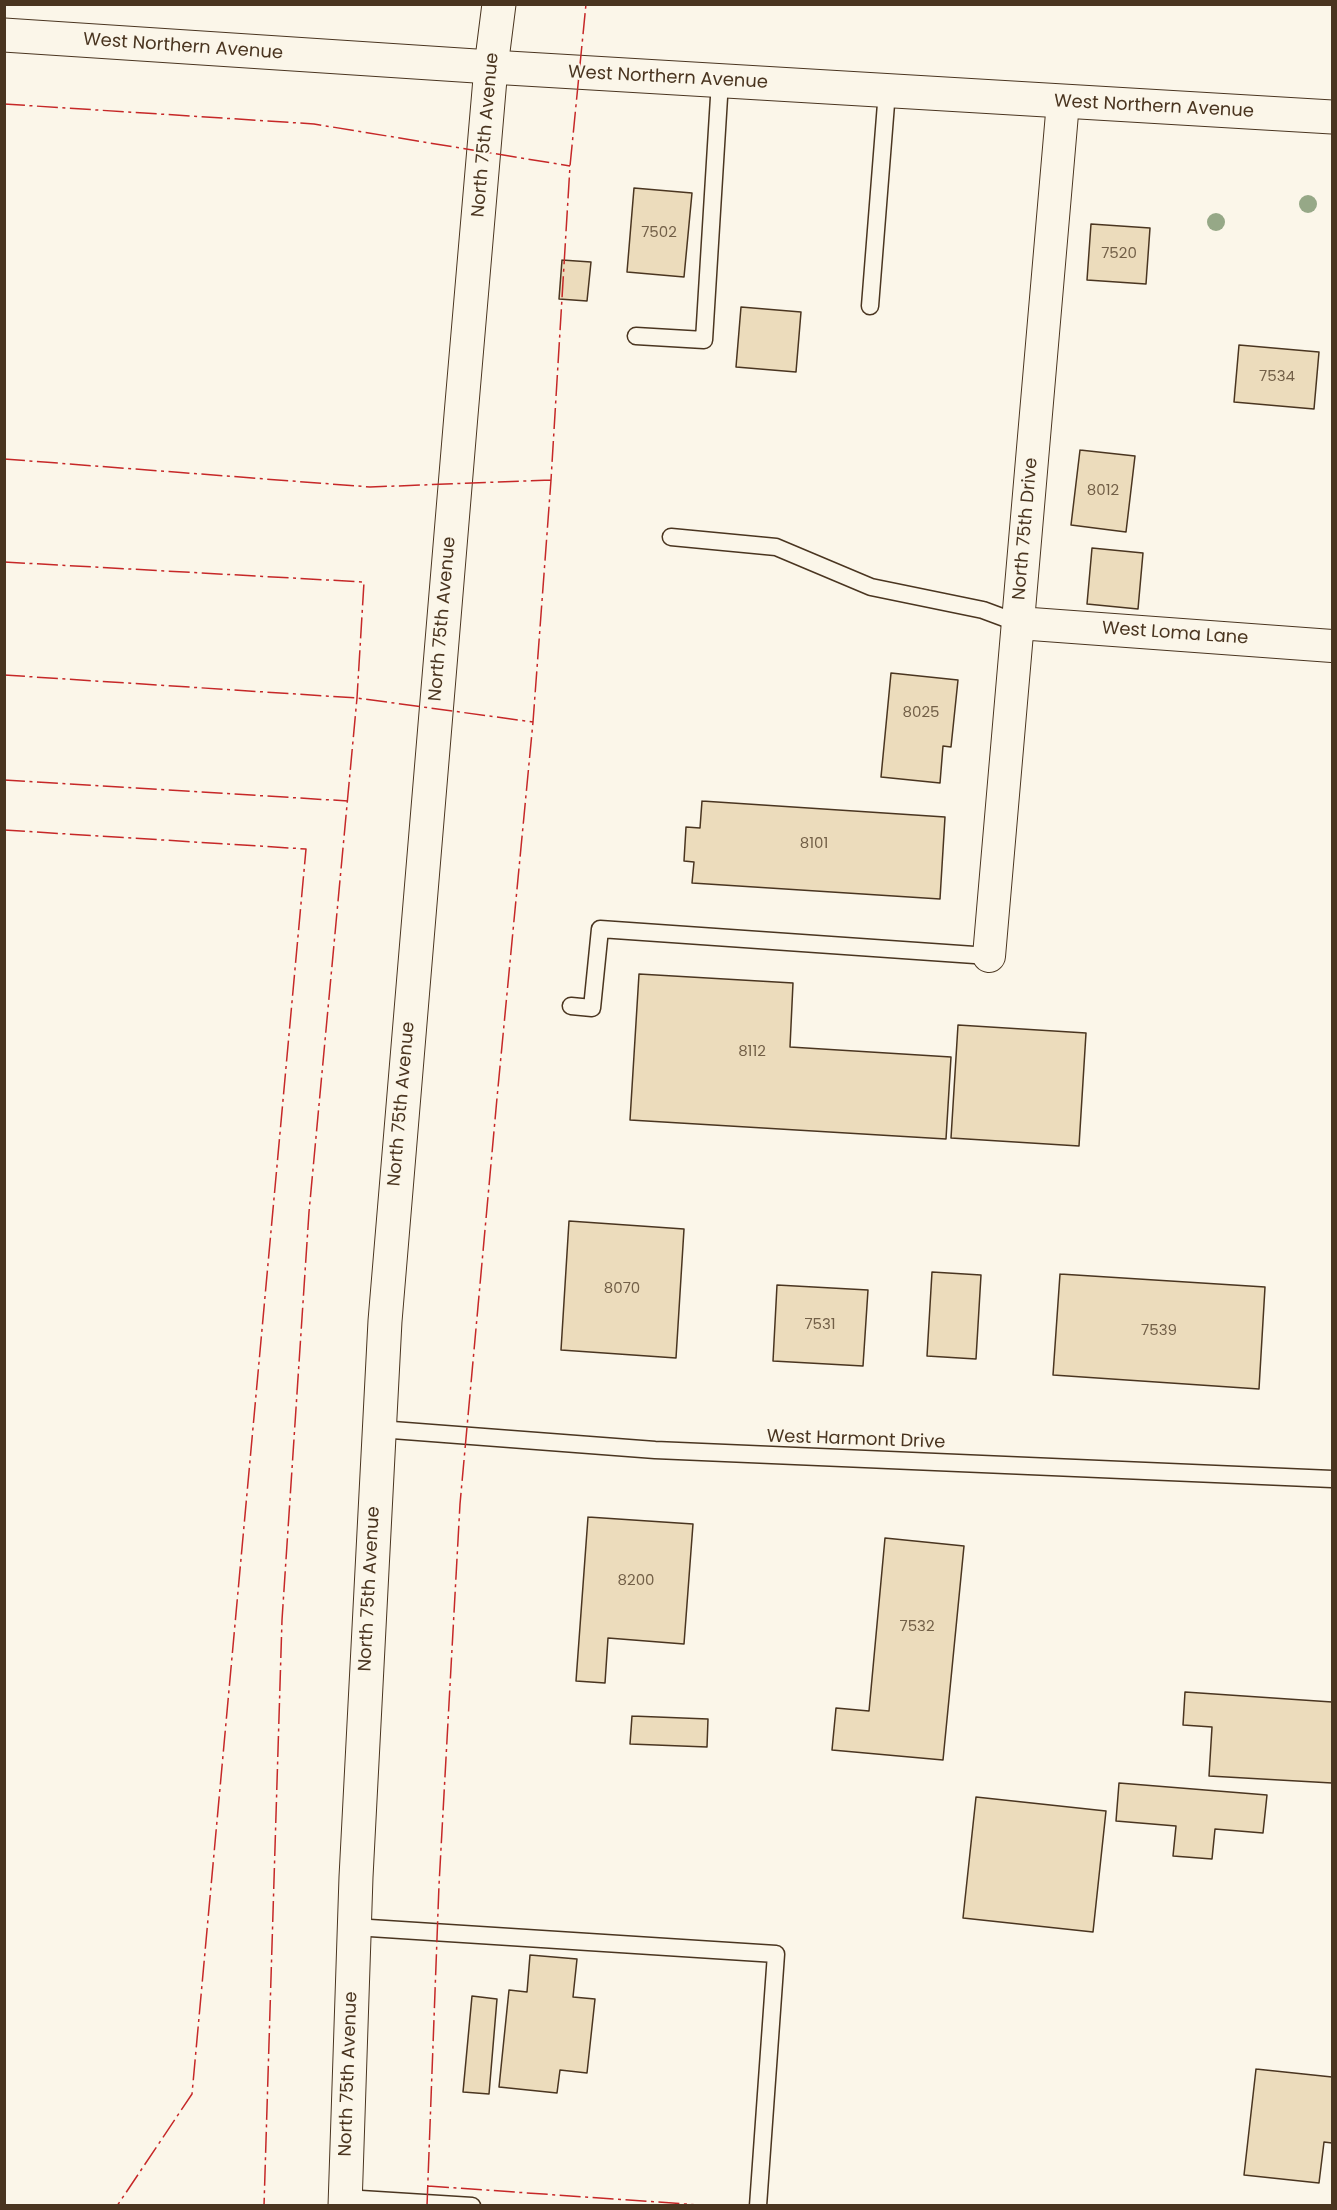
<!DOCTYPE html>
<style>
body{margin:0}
#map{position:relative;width:1337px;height:2210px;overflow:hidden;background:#fbf6e9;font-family:Poppins,sans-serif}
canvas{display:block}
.frame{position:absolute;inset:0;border:6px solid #4a3520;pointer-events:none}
</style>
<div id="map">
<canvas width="1337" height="2210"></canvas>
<div class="frame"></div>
</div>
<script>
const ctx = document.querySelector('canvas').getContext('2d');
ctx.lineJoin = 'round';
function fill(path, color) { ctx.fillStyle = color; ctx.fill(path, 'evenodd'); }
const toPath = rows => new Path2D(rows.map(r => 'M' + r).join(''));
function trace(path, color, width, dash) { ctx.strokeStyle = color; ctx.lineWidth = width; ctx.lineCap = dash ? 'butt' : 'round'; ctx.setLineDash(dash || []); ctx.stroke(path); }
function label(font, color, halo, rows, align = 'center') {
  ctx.font = font + ' Poppins,sans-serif'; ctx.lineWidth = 4.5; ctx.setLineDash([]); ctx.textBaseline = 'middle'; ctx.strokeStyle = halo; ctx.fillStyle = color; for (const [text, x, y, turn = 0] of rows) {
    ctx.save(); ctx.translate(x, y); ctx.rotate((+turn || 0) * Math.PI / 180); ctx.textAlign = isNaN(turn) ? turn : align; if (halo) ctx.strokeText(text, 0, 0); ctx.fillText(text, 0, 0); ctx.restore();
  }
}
const building = toPath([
 [634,188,692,193,684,277,627,272,634,188],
 [1091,224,1150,228,1146,284,1087,280,1091,224],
 [562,260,591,262,587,301,559,299,562,260],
 [741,307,801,312,796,372,736,367,741,307],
 [1239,345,1319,352,1314,409,1234,402,1239,345],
 [1080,450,1135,456,1126,532,1071,525,1080,450],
 [1092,548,1143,553,1138,609,1087,604,1092,548],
 [891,673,958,680,951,747,943,746,940,783,881,777,891,673],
 [702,801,945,817,940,899,692,883,694,862,684,861,686,827,700,828,702,801],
 [639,974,793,983,790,1047,951,1057,946,1139,630,1120,639,974],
 [958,1025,1086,1033,1079,1146,951,1138,958,1025],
 [569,1221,684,1229,676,1358,561,1350,569,1221],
 [932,1272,981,1275,976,1359,927,1356,932,1272],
 [1060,1274,1265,1287,1259,1389,1053,1375,1060,1274],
 [777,1285,868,1290,863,1366,773,1361,777,1285],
 [588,1517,693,1524,684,1644,608,1638,605,1683,576,1681,588,1517],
 [885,1538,964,1546,943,1760,832,1750,836,1708,869,1711,885,1538],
 [1185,1692,1332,1702,1332,1783,1209,1776,1212,1727,1183,1725,1185,1692],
 [632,1716,708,1719,707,1747,630,1744,632,1716],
 [1119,1783,1267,1795,1263,1833,1215,1829,1212,1859,1173,1856,1176,1826,1116,1821,1119,1783],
 [976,1797,1106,1811,1093,1932,963,1918,976,1797],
 [530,1955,577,1959,573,1997,595,1999,587,2073,560,2070,557,2093,499,2087,509,1990,527,1992,530,1955],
 [472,1996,497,1999,489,2094,463,2092,472,1996],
 [1256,2069,1332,2077,1332,2143,1324,2142,1319,2183,1244,2175,1256,2069]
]);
fill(building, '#ecdcbc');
trace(building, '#4a3520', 1.5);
const service = toPath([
 [870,306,887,91],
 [636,336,704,340,720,81],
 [671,537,776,547,871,587,983,610,1018,623],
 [571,1006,592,1008,600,929,989,956],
 [379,1429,655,1450,1332,1479],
 [354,1927,776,1954,758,2206],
 [345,2198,472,2206]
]);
const minor = toPath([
 [1018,623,1332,646],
 [989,956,1063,102]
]);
const secondary = toPath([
 [345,2206,356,1877,385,1321,461,415,491,67,499,4]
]);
const primary = toPath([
 [4,35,491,67,1332,117]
]);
trace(service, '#4a3520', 19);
trace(minor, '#4a3520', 34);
trace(secondary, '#4a3520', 35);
trace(primary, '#4a3520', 35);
trace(service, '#fbf6e9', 16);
trace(minor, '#fbf6e9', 32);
trace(secondary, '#fbf6e9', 33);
trace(primary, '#fbf6e9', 33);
trace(toPath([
 [4,104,314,124,570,166],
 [4,459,370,487,551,480],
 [4,562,364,582,357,698,309,1212,282,1620,264,2206],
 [4,675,357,698,533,722],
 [4,780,348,801],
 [4,830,306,849,192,2094,117,2206],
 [428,2186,714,2206],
 [427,2206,439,1885,460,1504,497,1098,533,722,551,480,570,166,586,4]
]), '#c62828', 1.5, [21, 4.5, 3, 4.5]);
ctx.fillStyle = '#96a887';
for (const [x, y] of [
 [1308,204],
 [1216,222]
]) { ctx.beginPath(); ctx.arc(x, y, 9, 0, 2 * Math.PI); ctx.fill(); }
label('15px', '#725f47', null, [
 ["7502",659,233],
 ["7520",1119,254],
 ["7534",1277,377],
 ["8012",1103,491],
 ["8025",921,713],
 ["8101",814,844],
 ["8112",752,1052],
 ["8070",622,1289],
 ["7531",820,1325],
 ["7539",1159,1331],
 ["8200",636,1581],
 ["7532",917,1627]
]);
label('18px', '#4a3520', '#fbf6e9', [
 ["West Northern Avenue",183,47,4],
 ["West Northern Avenue",668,78,3],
 ["West Northern Avenue",1154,107,3],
 ["North 75th Avenue",486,135,-85],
 ["North 75th Drive",1026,529,-85],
 ["North 75th Avenue",443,619,-85],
 ["West Loma Lane",1175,634,4],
 ["North 75th Avenue",402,1104,-85],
 ["West Harmont Drive",856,1440,2],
 ["North 75th Avenue",370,1589,-87],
 ["North 75th Avenue",349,2074,-88]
]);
</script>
